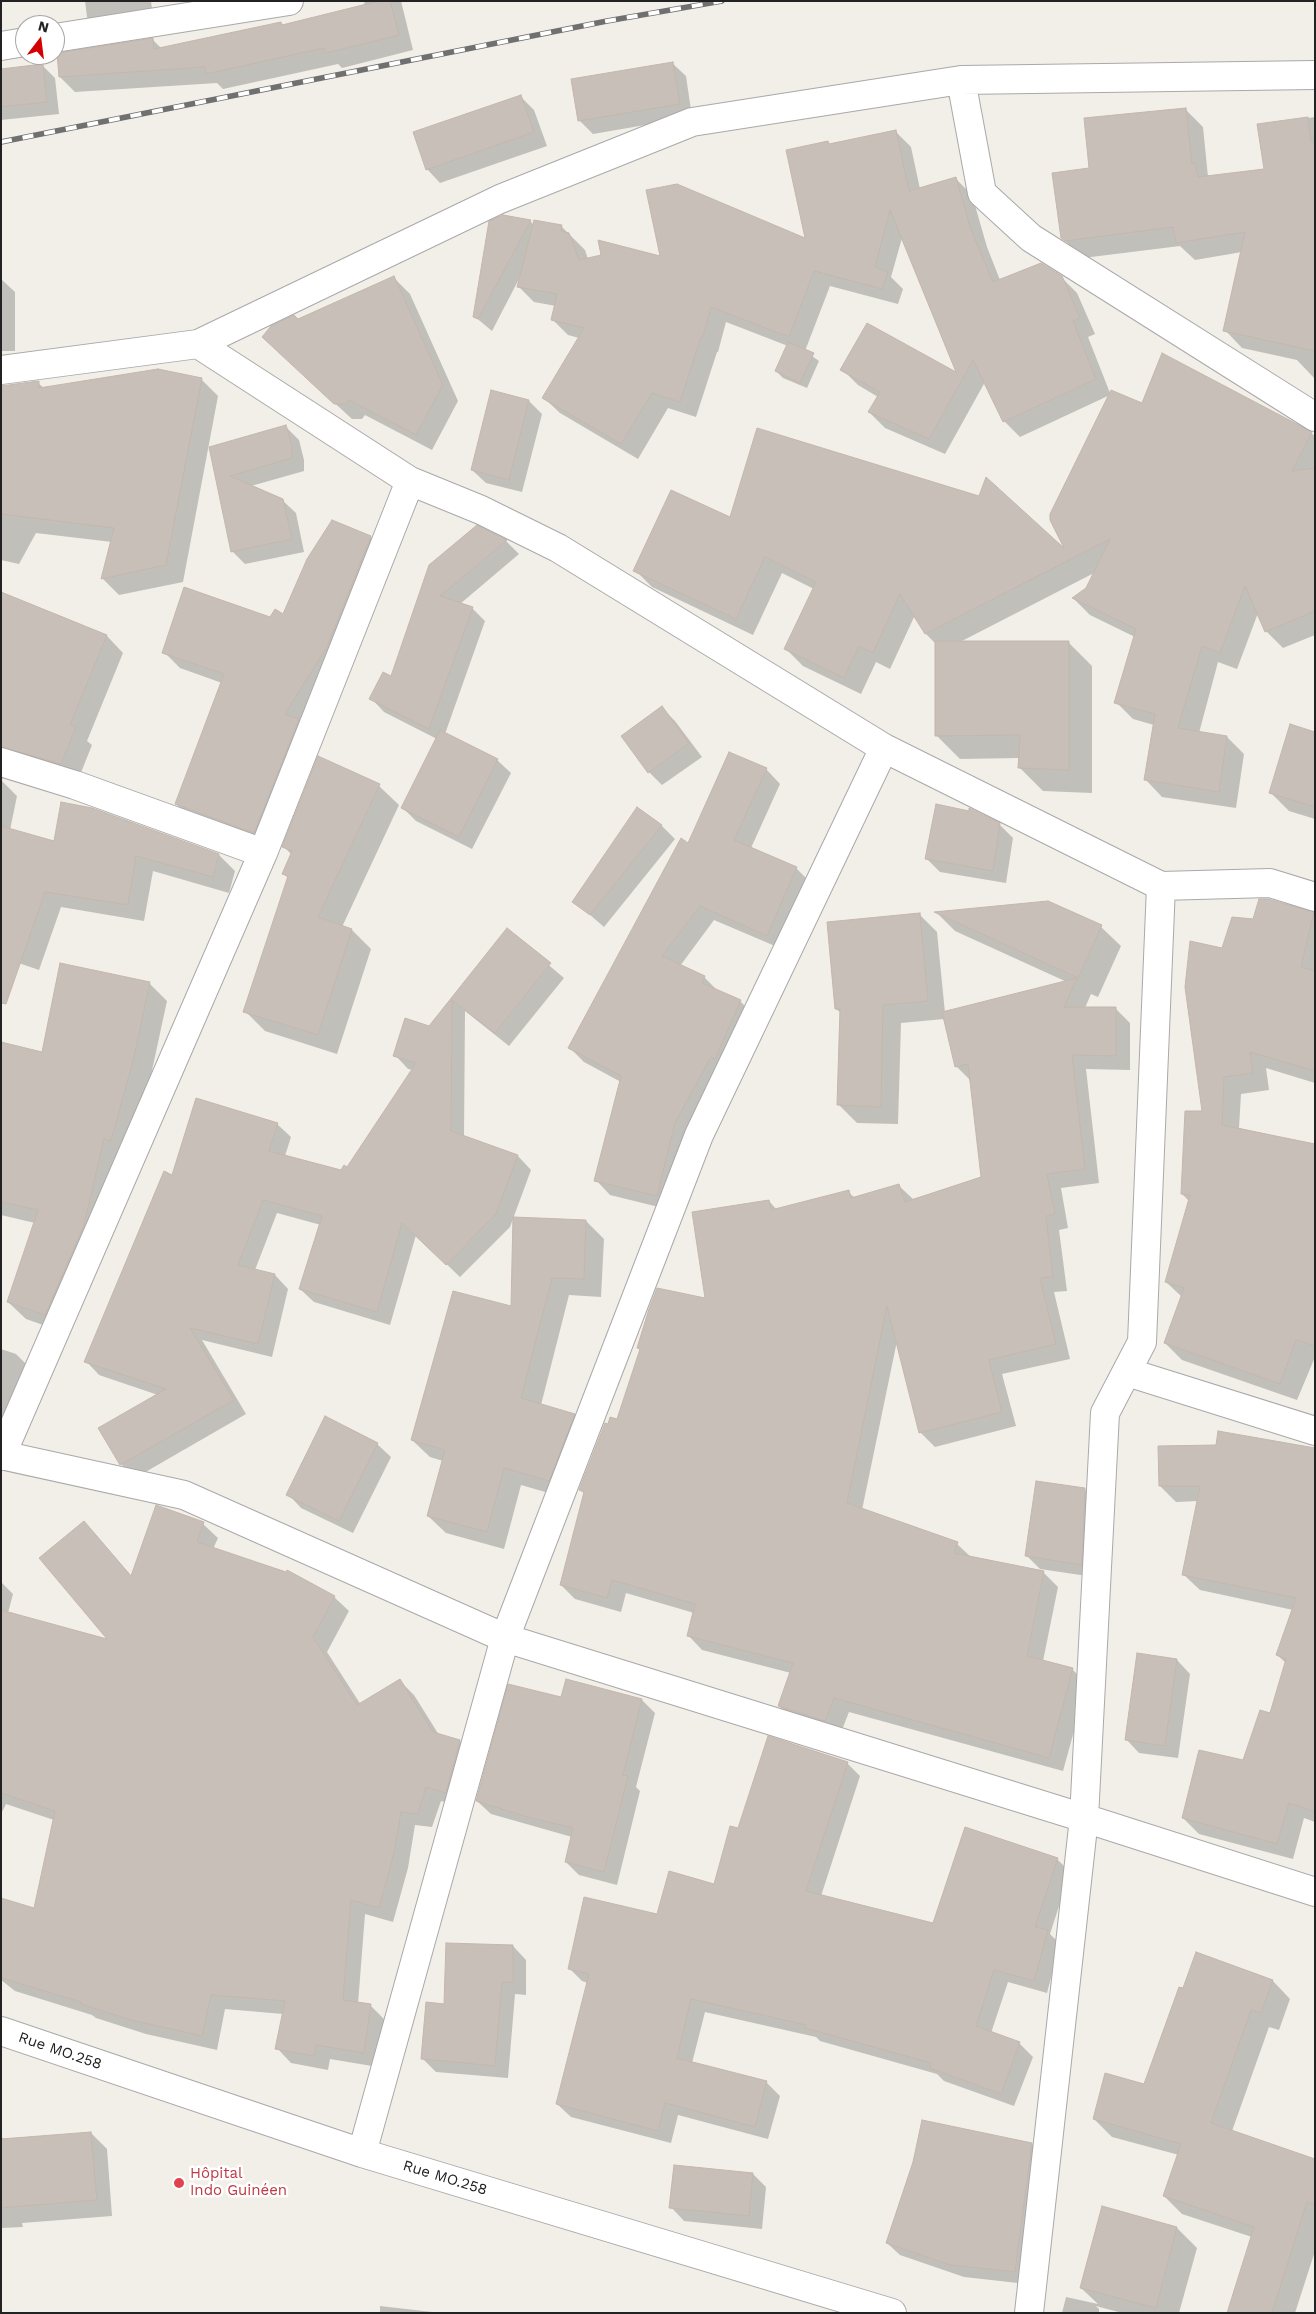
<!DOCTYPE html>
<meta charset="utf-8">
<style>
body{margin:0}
#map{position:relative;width:1316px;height:2314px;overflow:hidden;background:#f2efe9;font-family:"Work Sans",sans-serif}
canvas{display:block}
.frame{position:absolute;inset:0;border:2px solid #222;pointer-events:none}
.north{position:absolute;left:15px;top:15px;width:50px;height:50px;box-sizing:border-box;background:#fff;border:1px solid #a7a7a7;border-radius:50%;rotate:15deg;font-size:14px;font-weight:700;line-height:20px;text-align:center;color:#222}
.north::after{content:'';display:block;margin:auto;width:18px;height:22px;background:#d40000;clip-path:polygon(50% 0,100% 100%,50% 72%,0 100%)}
</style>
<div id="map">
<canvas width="1316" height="2314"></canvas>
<div class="frame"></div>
<div class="north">N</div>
</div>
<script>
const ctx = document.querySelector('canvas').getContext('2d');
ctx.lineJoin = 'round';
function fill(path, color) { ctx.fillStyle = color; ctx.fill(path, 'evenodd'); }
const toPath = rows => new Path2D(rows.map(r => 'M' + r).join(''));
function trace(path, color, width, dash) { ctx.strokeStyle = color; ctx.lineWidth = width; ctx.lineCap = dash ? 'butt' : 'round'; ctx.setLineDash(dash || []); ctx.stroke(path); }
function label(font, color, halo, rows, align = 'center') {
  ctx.font = font + ' "Work Sans",sans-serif'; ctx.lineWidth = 5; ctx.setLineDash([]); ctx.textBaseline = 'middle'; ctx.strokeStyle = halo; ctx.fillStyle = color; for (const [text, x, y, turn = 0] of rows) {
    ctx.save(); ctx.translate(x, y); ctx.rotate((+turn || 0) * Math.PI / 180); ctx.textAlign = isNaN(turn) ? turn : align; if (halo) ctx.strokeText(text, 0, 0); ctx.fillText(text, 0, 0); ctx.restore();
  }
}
fill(toPath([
 [85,1,151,1,154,24,102,32,87,17],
 [364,1,401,1,413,50,342,68,338,64,223,89,217,83,75,92,60,77,153,40,162,49,280,23,283,26,365,6],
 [672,63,686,76,692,117,593,134,579,120],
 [43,66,55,78,59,114,1,120,1,71],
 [521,97,534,110,547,146,440,183,427,169],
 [1185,109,1203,127,1208,177,1265,170,1259,125,1315,117,1315,379,1297,360,1242,348,1225,330,1242,252,1195,260,1180,246,1083,258,1062,238,1090,169],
 [895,131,911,147,920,189,956,179,972,195,987,247,1000,280,1061,277,1077,293,1095,334,1088,337,1110,393,1143,404,1311,433,1315,436,1315,635,1283,648,1266,631,1258,613,1237,669,1218,662,1199,733,1227,737,1244,754,1236,808,1162,797,1146,780,1154,725,1133,719,1116,702,1135,637,1090,615,1074,599,1087,589,1096,572,960,642,1068,642,1092,666,1092,793,1043,791,1019,767,1020,758,960,759,936,735,936,644,926,634,915,615,890,669,876,662,861,694,803,666,786,649,814,589,782,573,753,635,652,587,635,570,731,519,1067,553,1110,395,1020,437,1004,421,985,382,945,454,885,428,869,412,878,397,858,385,842,369,958,375,902,238,891,277,903,289,898,304,830,286,805,351,819,361,807,388,783,378,776,371,788,346,726,322,718,352,717,352,696,417,668,408,638,459,560,413,544,398,579,338,568,335,552,319,556,306,534,302,519,287,519,279,492,331,474,316,503,216,530,221,534,225,561,226,585,250,588,259,662,257,807,240,828,143,830,145],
 [394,278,410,294,458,401,432,450,365,415,362,419,352,419,279,352,297,321],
 [1,279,15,292,15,351,1,351],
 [201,379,218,396,183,582,119,595,103,579,112,542,36,533,19,564,1,560,1,387,38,383,44,388],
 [529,401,542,414,522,492,486,483,472,470],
 [285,426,299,440,304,460,304,471,251,486,282,500,296,513,304,552,245,564,232,551,210,448],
 [333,521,371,537,387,554,270,849,193,820,176,804,222,683,180,668,164,652,284,616],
 [477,527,506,541,519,554,460,604,472,608,485,621,445,734,497,760,511,773,472,849,416,821,402,807,437,739,384,712,371,698,392,678],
 [1,593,107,636,123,653,87,741,92,745,78,780,3,774,2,781,17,796,10,830,55,843,219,855,235,871,229,893,153,871,144,921,61,907,39,970,1,957],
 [662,708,675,721,702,757,662,785,649,772],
 [1315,733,1315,819,1289,811,1271,793],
 [766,769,780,784,751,848,796,868,810,882,782,949,714,920,680,966,705,978,719,992,740,1001,755,1016,671,1210,610,1195,596,1180,621,1082,584,1062,570,1048,689,845],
 [379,786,399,805,342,927,352,930,371,949,337,1054,265,1031,245,1011,288,878,283,873,292,855,284,847],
 [638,809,662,826,675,839,604,927,574,901],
 [999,824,1013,838,1006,883,940,872,926,858],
 [1268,900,1315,914,1315,1083,1266,1068,1269,1090,1241,1094,1239,1128,1315,1145,1315,1357,1297,1400,1182,1360,1165,1343,1182,1297,1166,1282,1190,1202,1182,1194,1204,1113,1223,949,1254,921],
 [937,913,1101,927,1121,946,1098,997,1091,994,1085,1008,1115,1008,1130,1023,1130,1070,1086,1069,1099,1183,1061,1188,1068,1228,1059,1230,1067,1291,1054,1292,1070,1359,1002,1374,1016,1426,935,1447,920,1432,897,1341,862,1510,957,1544,972,1558,1043,1572,1058,1587,1043,1661,1072,1669,1087,1684,1063,1771,849,1712,840,1735,794,1721,779,1706,791,1673,702,1650,688,1635,694,1613,626,1593,621,1612,575,1599,561,1585,585,1494,580,1490,618,1421,707,1300,769,1201,777,1210,848,1192,855,1198,898,1185,913,1199,983,1178,972,1082,956,1066,944,1019,901,1023,898,1124,857,1123,839,1105,841,1013,836,1009,919,914,937,932,945,1013,1067,982,955,931],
 [507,930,564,978,509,1046,465,1011,464,1137,518,1156,531,1170,510,1227,460,1277,416,1235,390,1325,314,1302,300,1289,321,1225,277,1213,255,1270,275,1275,288,1289,272,1357,202,1340,246,1414,135,1478,121,1464,158,1395,99,1375,86,1361,173,1176,277,1124,291,1137,285,1156,342,1172,348,1168,413,1070,408,1069,395,1055,429,1027],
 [149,983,167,1001,151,1075,128,1158,63,1332,26,1319,8,1302,35,1223,1,1215,1,1044,43,1053],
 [586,1221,604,1239,601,1297,569,1295,541,1405,574,1415,592,1433,566,1498,521,1485,504,1549,446,1533,428,1516,443,1461,430,1457,412,1440,512,1308],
 [1,1349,16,1354,34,1372,1,1428],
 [377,1444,391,1457,353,1533,301,1508,288,1494],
 [1315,1449,1315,1822,1304,1818,1293,1859,1199,1834,1183,1818,1243,1762,1270,1715,1286,1663,1277,1655,1293,1610,1200,1590,1184,1575,1198,1501,1176,1502,1160,1486],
 [1085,1490,1098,1503,1094,1577,1040,1569,1027,1556],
 [84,1522,132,1577,203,1524,218,1538,213,1549,334,1597,349,1611,327,1652,361,1705,400,1681,414,1695,439,1735,460,1741,474,1756,460,1806,441,1801,432,1827,415,1825,408,1868,393,1922,365,1914,358,2004,371,2006,385,2020,378,2067,330,2059,328,2070,291,2063,277,2048,283,2014,225,2009,217,2050,146,2034,96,2018,92,2015,15,1991,1,1980,1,1899,34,1910,54,1820,6,1804,1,1814,1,1582,13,1594,8,1613,110,1641],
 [1177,1660,1190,1674,1178,1758,1139,1753,1126,1739],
 [566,1680,642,1700,655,1713,636,1787,640,1791,617,1885,579,1875,566,1862,572,1837,491,1814,477,1801,562,1698],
 [847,1763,860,1776,821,1896,934,1925,1057,1859,1070,1872,1050,1934,1060,1944,1047,1993,1008,1982,991,2033,1019,2043,1033,2057,1014,2106,944,2081,937,2074,820,2041,816,2037,705,2012,692,2063,766,2082,780,2096,768,2139,678,2115,671,2143,571,2117,557,2104,588,1983,582,1981,569,1968,658,1915,715,1885,739,1829],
 [513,1946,526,1960,526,1995,515,1994,508,2078,436,2072,423,2059,445,2005],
 [1197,1953,1273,1981,1290,1999,1279,2030,1269,2027,1232,2131,1315,2160,1315,2251,1295,2313,1228,2313,1252,2237,1182,2214,1164,2196,1179,2155,1112,2137,1094,2119,1145,2086],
 [91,2133,107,2149,112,2216,22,2223,23,2227,1,2228,1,2137,6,2140],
 [1032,2144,1044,2157,1027,2284,964,2277,900,2255,887,2243],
 [753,2174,766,2187,762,2229,684,2221,671,2207],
 [1103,2208,1177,2228,1197,2248,1179,2313,1122,2313,1096,2306,1099,2309,1099,2313,1062,2313,1066,2297,1098,2304,1081,2288],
 [380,2306,441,2313,380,2313]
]), '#0003');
const building = toPath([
 [379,1,390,1,399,35,326,53,324,48,206,74,205,67,59,77,57,53,153,38,154,49,281,22,282,25,379,1],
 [673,62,680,104,578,121,571,79,673,62],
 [43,64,47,102,1,107,1,69,43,64],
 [521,95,534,132,426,170,413,132,521,95],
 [1186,108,1192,164,1195,163,1198,177,1264,169,1257,124,1308,117,1311,142,1315,143,1315,351,1223,331,1245,232,1176,243,1173,227,1065,241,1061,238,1052,173,1089,168,1084,118,1186,108],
 [896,130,909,191,956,177,971,230,993,282,1041,263,1062,276,1080,318,1073,321,1096,379,1003,422,973,360,929,439,868,412,880,392,840,370,867,323,956,372,890,210,875,267,888,272,882,289,814,271,789,337,711,307,703,337,701,337,680,402,652,393,621,444,542,398,584,328,551,320,557,294,517,287,534,220,562,225,561,231,569,233,579,260,601,255,598,240,660,256,646,190,677,184,805,238,786,150,828,141,829,144,896,130],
 [503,215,531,220,478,319,473,317,489,221,503,215],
 [394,276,443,385,416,435,349,400,346,404,334,404,262,337,271,326,294,315,298,319,394,276],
 [788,342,814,353,800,383,775,371,788,342],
 [1162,353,1312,432,1292,471,1315,468,1315,611,1265,632,1245,586,1220,653,1202,646,1178,728,1227,736,1219,792,1144,780,1155,714,1114,703,1136,629,1072,598,1086,588,1110,539,925,634,900,594,873,653,859,646,844,678,784,649,816,582,765,557,736,619,633,571,671,490,730,517,757,428,979,496,986,477,1064,548,1050,520,1050,514,1111,390,1142,403,1162,353],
 [158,369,202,378,166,565,101,579,114,528,1,514,1,386,39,381,39,388,158,369],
 [491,390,529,400,509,480,471,470,491,390],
 [286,425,292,446,292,458,230,476,283,499,292,539,231,552,209,447,286,425],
 [332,520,371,536,327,647,285,714,299,719,254,833,175,804,224,674,162,653,184,587,270,617,275,609,283,614,307,559,332,520],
 [477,525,507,540,440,596,473,607,429,729,369,699,383,672,391,676,429,565,477,525],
 [1,592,107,635,70,725,76,727,61,764,1,747,1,592],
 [935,641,1069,641,1069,770,1018,768,1020,735,935,736,935,641],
 [662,706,689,743,648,773,621,736,662,706],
 [1290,724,1315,732,1315,807,1269,793,1290,724],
 [440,730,498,759,459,837,401,808,440,730],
 [729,752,767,768,734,840,797,867,767,936,700,906,662,956,705,976,702,983,741,1000,715,1059,711,1057,675,1123,657,1196,594,1181,621,1076,568,1048,681,838,688,843,729,752],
 [318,756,380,784,318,917,352,929,318,1035,243,1012,288,876,282,874,292,851,282,847,318,756],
 [61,802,92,808,219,854,213,877,136,856,128,905,45,892,6,1004,1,1003,1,826,54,841,61,802],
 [936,804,969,811,969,808,1000,823,993,871,925,859,936,804],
 [637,807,662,825,590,915,572,902,637,807],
 [1259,899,1268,899,1314,912,1301,967,1315,971,1315,1071,1250,1052,1253,1073,1224,1077,1222,1125,1315,1144,1315,1346,1296,1340,1280,1384,1164,1343,1184,1288,1165,1282,1190,1195,1181,1194,1185,1111,1202,1111,1185,987,1190,941,1222,948,1232,917,1253,919,1259,899],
 [1048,901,1102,925,1078,978,934,912,1048,901],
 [920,913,928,1001,883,1005,881,1107,837,1105,840,1009,835,1009,827,922,920,913],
 [507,928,551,963,495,1033,452,1000,451,1131,518,1155,496,1214,446,1265,402,1223,377,1312,299,1289,322,1216,263,1200,238,1265,275,1274,258,1344,190,1328,234,1400,120,1465,98,1428,166,1389,84,1362,164,1171,172,1175,196,1098,278,1123,269,1151,341,1170,344,1165,347,1167,416,1063,393,1056,405,1018,429,1026,507,928],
 [60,963,150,982,134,1057,111,1141,104,1139,84,1225,45,1315,7,1302,38,1210,1,1202,1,1042,42,1052,60,963],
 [1077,978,1064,1007,1116,1007,1116,1056,1072,1055,1085,1169,1047,1174,1055,1214,1046,1216,1053,1277,1040,1278,1056,1344,989,1360,1002,1412,919,1433,887,1306,847,1503,958,1542,954,1553,1044,1571,1027,1656,1073,1668,1049,1758,834,1698,825,1721,778,1706,793,1663,687,1636,695,1604,612,1580,607,1598,560,1585,584,1492,579,1490,605,1423,608,1424,610,1417,617,1419,640,1349,637,1348,649,1309,657,1288,705,1298,692,1212,769,1200,771,1210,849,1190,851,1198,899,1184,905,1202,981,1177,968,1064,955,1067,942,1012,1077,978],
 [513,1217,586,1220,584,1279,552,1278,521,1398,575,1414,549,1481,504,1468,487,1532,427,1516,445,1450,411,1440,453,1291,511,1306,513,1217],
 [325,1416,378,1443,339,1521,286,1495,325,1416],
 [1218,1431,1315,1448,1315,1812,1289,1803,1277,1844,1182,1818,1199,1750,1243,1760,1260,1710,1270,1713,1286,1659,1276,1655,1296,1598,1182,1575,1200,1486,1159,1486,1158,1446,1216,1445,1218,1431],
 [1036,1481,1085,1488,1082,1565,1025,1556,1036,1481],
 [156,1505,204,1522,197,1542,286,1572,287,1570,335,1596,313,1637,357,1705,400,1679,433,1732,460,1740,446,1793,426,1787,418,1814,401,1812,394,1853,379,1908,351,1900,343,2000,371,2004,364,2053,316,2045,314,2056,275,2049,285,2001,211,1995,202,2036,131,2020,80,2004,81,2002,1,1978,1,1898,34,1908,55,1811,1,1793,1,1610,107,1639,39,1558,84,1521,131,1576,156,1505],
 [1137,1653,1177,1659,1165,1746,1125,1740,1137,1653],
 [566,1679,642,1699,623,1775,628,1776,604,1872,565,1862,573,1828,527,1817,476,1801,508,1684,561,1697,566,1679],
 [768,1736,848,1762,806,1891,933,1923,965,1827,1058,1858,1035,1927,1048,1930,1034,1981,994,1970,976,2026,1020,2042,1001,2094,930,2068,931,2063,805,2028,806,2025,691,1999,677,2058,767,2081,755,2127,665,2103,658,2131,556,2104,589,1974,568,1969,584,1897,657,1914,669,1871,714,1884,730,1826,738,1828,768,1736],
 [446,1943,513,1945,513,1982,502,1982,495,2066,421,2059,426,2002,444,2004,446,1943],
 [1196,1952,1273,1980,1261,2013,1251,2010,1211,2123,1315,2159,1315,2205,1307,2202,1272,2313,1227,2313,1254,2227,1163,2196,1181,2144,1093,2119,1105,2073,1144,2084,1179,1987,1183,1988,1196,1952],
 [922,2120,1032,2143,1015,2272,950,2265,886,2243,913,2162,922,2120],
 [91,2132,97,2200,1,2208,1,2139,91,2132],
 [674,2165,753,2173,749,2216,669,2208,674,2165],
 [1102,2206,1177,2227,1156,2308,1080,2288,1102,2206]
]);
fill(building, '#c7bfb8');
trace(building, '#c4b6ab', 1);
const minor = toPath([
 [961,80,982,193,1031,238,1315,417],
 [198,344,410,481,481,510,558,548,884,748,1161,886,1270,883,1315,897],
 [1,370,198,344,500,199,692,122,961,80,1315,75],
 [1,762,75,785,263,853],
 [1127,1372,1315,1431],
 [1,1455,184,1495,505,1638,1084,1818,1315,1892],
 [1,1456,263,853,410,481],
 [1,2031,362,2153,892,2313],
 [362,2153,505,1638,699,1135,884,748],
 [1029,2313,1084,1818,1105,1413,1142,1342,1161,886]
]);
const tertiary = toPath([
 [55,38,289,1],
 [1,46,25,42]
]);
trace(minor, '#a9a9a9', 30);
trace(tertiary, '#a9a9a9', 30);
trace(minor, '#fff', 28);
trace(tertiary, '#fff', 28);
const rail = toPath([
 [1,142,607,21,722,1]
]);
trace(rail, '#707070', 5.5);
trace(rail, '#fff', 4, [11]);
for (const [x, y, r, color] of [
 [179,2183,6,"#e0444e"]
]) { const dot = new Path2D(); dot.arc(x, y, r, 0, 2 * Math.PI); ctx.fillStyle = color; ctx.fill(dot); trace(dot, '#fff', 2); }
label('15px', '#222', '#fff', [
 ["Rue MO.258",60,2051,19],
 ["Rue MO.258",445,2178,17]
]);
label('15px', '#be3a42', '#fff', [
 ["Hôpital",190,2174],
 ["Indo Guinéen",190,2191]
], 'left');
</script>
